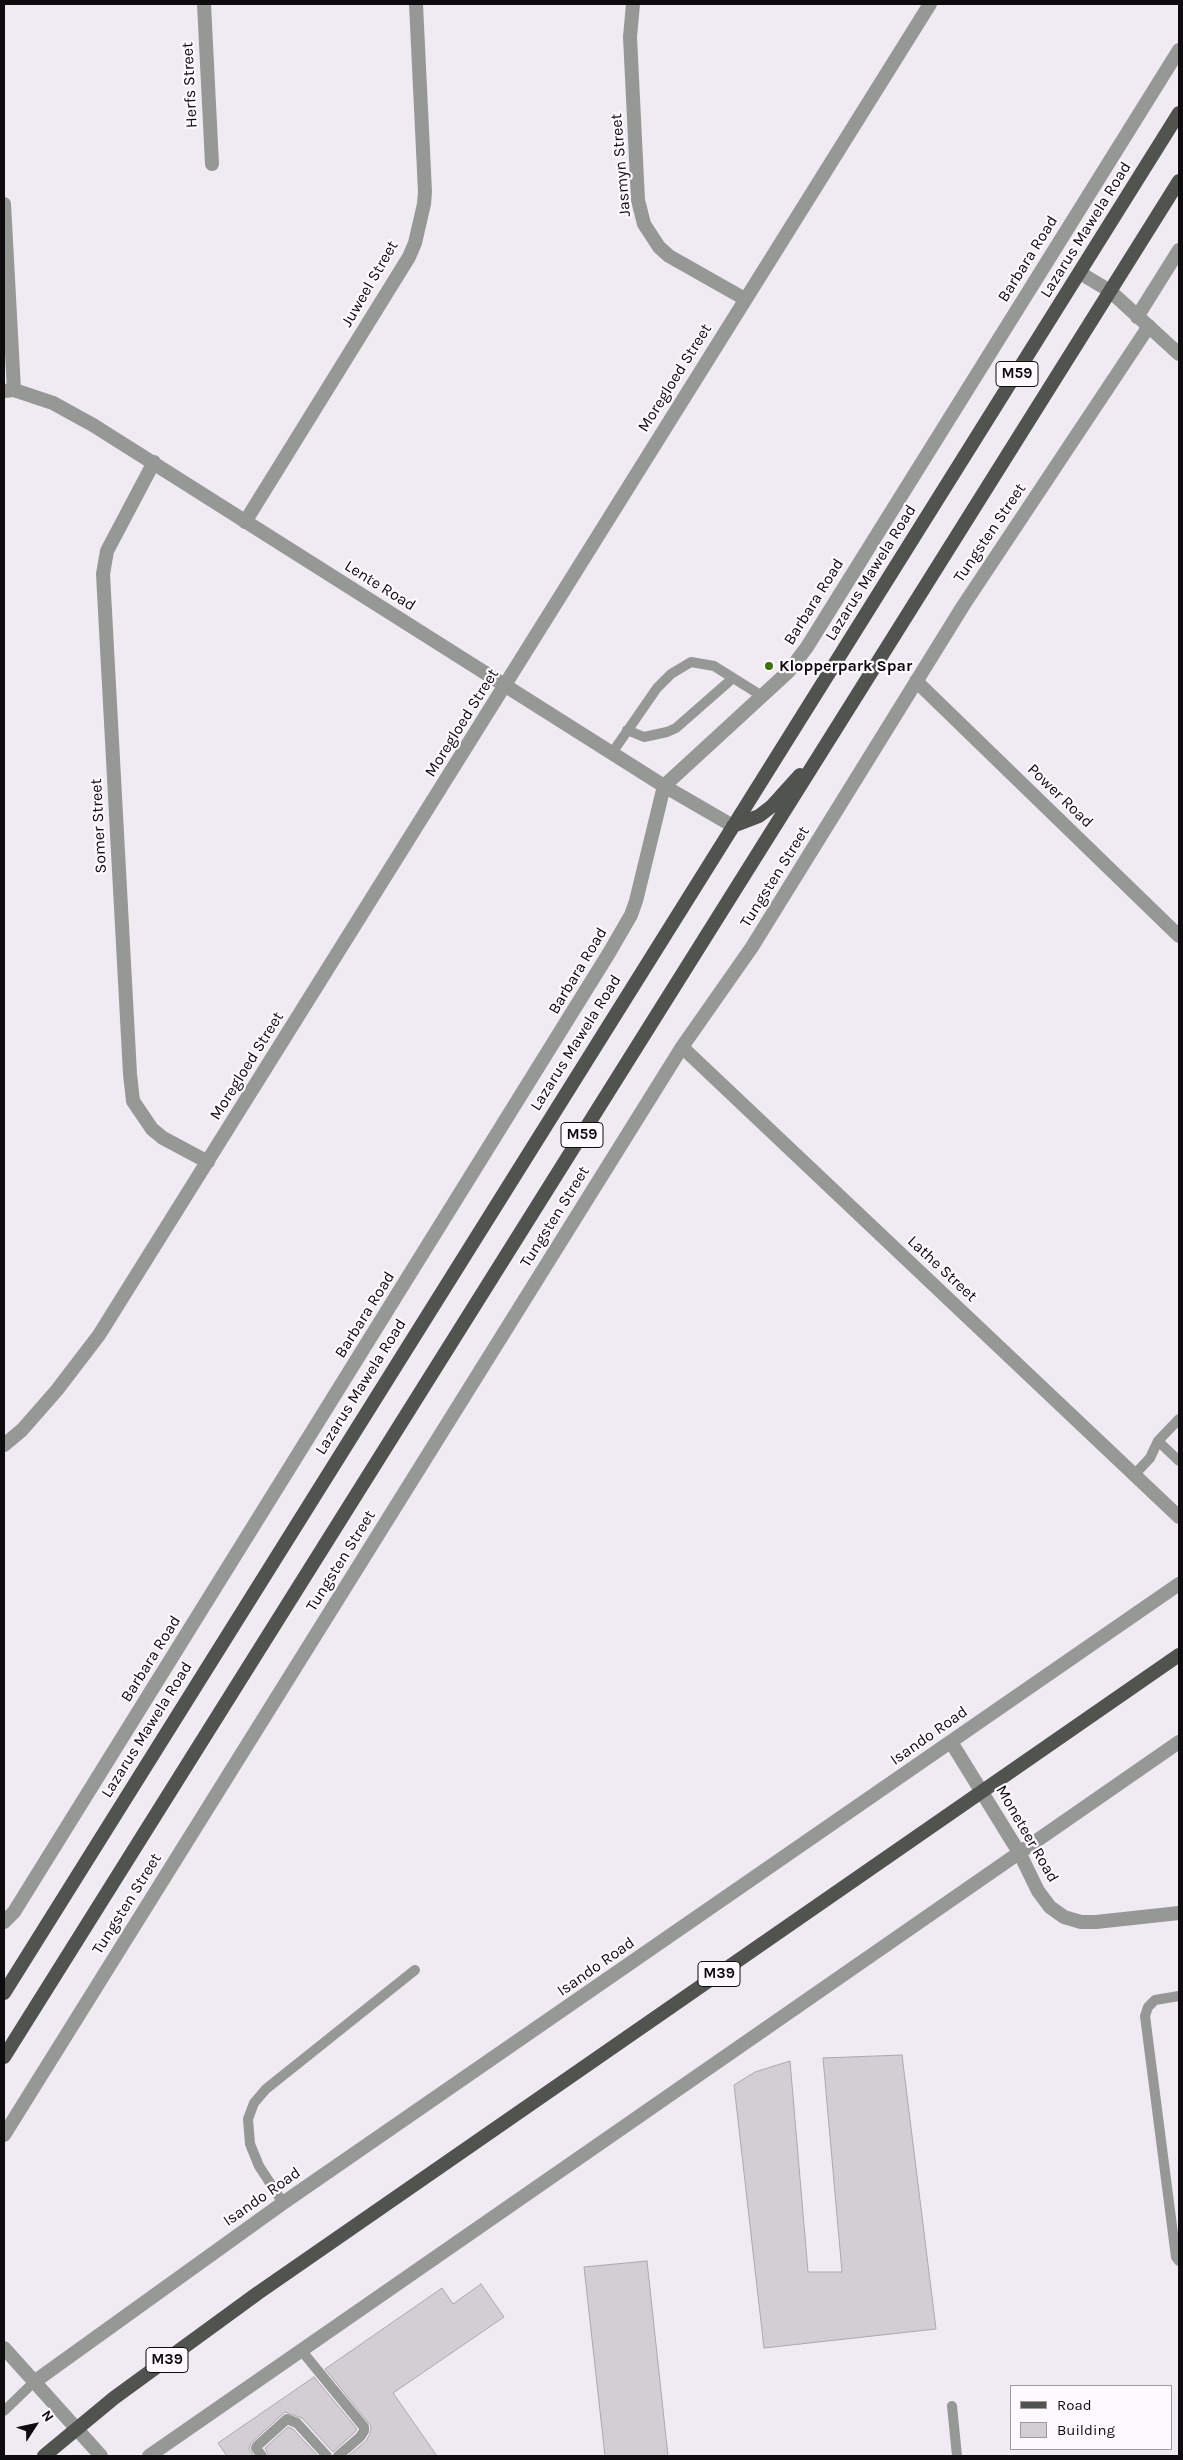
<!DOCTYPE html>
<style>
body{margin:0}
#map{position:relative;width:1183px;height:2460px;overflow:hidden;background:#f0ebf2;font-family:Karla,sans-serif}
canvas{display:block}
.frame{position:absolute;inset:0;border:5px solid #0d0b0d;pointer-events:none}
.legend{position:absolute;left:1010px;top:2385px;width:162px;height:65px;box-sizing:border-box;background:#fdf9fe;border:1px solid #9d9a9e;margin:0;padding:6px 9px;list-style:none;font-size:15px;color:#0d0b0d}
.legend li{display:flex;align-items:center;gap:10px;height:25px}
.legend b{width:25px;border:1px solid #9d9a9e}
.north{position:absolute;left:10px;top:2400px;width:50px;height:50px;-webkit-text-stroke:4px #fdf9fe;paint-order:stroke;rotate:55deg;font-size:14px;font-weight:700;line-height:20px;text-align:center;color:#0d0b0d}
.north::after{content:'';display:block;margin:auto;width:18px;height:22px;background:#0d0b0d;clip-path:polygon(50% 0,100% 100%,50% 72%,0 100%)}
</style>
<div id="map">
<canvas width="1183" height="2460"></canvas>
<div class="frame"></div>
<ul class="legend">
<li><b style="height:6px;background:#50534e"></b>Road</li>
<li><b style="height:14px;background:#d2ced4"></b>Building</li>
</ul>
<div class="north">N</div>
</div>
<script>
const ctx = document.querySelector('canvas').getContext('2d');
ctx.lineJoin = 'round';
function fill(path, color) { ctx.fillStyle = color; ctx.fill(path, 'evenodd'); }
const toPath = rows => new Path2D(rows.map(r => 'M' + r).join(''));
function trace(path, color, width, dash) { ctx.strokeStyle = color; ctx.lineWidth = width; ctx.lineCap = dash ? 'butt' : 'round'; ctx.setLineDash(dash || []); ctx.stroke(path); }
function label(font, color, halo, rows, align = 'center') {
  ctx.font = font + ' Karla,sans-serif'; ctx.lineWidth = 4.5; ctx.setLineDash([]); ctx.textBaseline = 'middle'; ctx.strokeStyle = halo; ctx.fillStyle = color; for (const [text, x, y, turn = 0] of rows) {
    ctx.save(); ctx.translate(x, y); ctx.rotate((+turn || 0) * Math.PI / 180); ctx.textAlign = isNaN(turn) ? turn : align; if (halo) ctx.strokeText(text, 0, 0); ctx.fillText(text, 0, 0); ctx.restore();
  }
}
const building = toPath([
 [902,2055,936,2329,764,2348,734,2085,755,2072,790,2061,808,2272,842,2272,823,2058,902,2055],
 [647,2261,668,2456,605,2456,584,2267,647,2261],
 [481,2284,504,2317,393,2393,437,2456,348,2456,366,2441,370,2434,371,2426,325,2369,442,2288,453,2304,481,2284],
 [314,2377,357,2429,355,2432,333,2452,302,2418,285,2412,251,2443,249,2449,254,2456,227,2456,218,2443,314,2377],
 [288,2427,293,2429,318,2456,269,2456,265,2448,288,2427]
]);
fill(building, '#d2ced4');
trace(building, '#aca7ae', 1);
trace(toPath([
 [627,730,644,737,667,732,676,728,733,678],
 [612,753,657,688,671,674,691,662,714,666,762,696],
 [1158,1441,1179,1461],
 [1135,1474,1150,1458,1158,1441,1179,1419],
 [1179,1996,1155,2000,1148,2007,1145,2016,1176,2257,1179,2261],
 [283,2203,259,2166,250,2144,248,2119,254,2103,266,2089,415,1970],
 [301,2350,364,2427,364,2431,360,2437,338,2456],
 [952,2406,957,2456],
 [4,2411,34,2382],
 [262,2456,256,2448,257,2446,287,2419,297,2423,327,2456]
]), '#969895', 10);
trace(toPath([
 [204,4,212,164],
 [633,4,630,37,638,200,644,224,659,247,669,256,745,299],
 [4,204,14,390],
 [1080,273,1110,291,1179,354],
 [1137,317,1179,250],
 [4,391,14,390,53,403,93,425,664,786,733,826],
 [154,462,107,551,103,574,130,1074,133,1101,152,1129,163,1138,208,1162],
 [245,522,409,257,415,243,424,204,425,192,416,4],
 [916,681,1179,936],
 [682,1047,1179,1517],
 [4,1445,22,1430,57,1390,99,1335,930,4],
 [951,1742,1020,1854,1038,1891,1050,1907,1064,1917,1081,1922,1096,1922,1179,1913],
 [4,1922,14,1912,609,953,631,915,636,901,664,786,775,684,789,671,807,647,1179,50],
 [4,2135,682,1047,752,947,963,606,1149,326],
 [4,2348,101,2456],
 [34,2382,283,2203,1179,1584],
 [149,2456,1179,1742]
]), '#969895', 14);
trace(toPath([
 [733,826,759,816,772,806,800,775],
 [4,1993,1179,113],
 [4,2057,1179,181],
 [44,2456,114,2398,258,2293,1179,1655]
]), '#50534e', 14);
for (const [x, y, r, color] of [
 [769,666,5,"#3c7506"]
]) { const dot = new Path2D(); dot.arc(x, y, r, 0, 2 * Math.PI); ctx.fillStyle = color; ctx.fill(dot); trace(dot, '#fdf9fe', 2); }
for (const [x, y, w] of [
 [1017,374,42],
 [582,1135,42],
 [719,1974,42],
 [167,2360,42]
]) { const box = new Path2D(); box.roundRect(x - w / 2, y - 12.5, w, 25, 4); ctx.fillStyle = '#fdf9fe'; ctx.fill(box); trace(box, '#0d0b0d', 1); }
label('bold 15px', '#0d0b0d', null, [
 ["M59",1017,374],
 ["M59",582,1135],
 ["M39",719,1974],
 ["M39",167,2360]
]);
label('16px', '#0d0b0d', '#fdf9fe', [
 ["Herfs Street",190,85,-93],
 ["Jasmyn Street",621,165,-95],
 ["Lazarus Mawela Road",1086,230,-58],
 ["Barbara Road",1028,259,-58],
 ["Juweel Street",370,284,-60],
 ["Moregloed Street",675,378,-58],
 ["Tungsten Street",990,533,-56],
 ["Lazarus Mawela Road",871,573,-58],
 ["Lente Road",380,586,32],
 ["Barbara Road",814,602,-58],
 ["Moregloed Street",462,723,-58],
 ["Power Road",1060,796,44],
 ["Somer Street",99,826,-93],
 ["Tungsten Street",775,877,-58],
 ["Barbara Road",578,971,-59],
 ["Lazarus Mawela Road",576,1043,-58],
 ["Moregloed Street",247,1066,-58],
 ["Tungsten Street",555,1217,-58],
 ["Lathe Street",942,1269,43],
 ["Barbara Road",365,1315,-58],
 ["Lazarus Mawela Road",361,1387,-58],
 ["Tungsten Street",341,1561,-58],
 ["Barbara Road",151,1659,-58],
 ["Lazarus Mawela Road",147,1730,-58],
 ["Isando Road",929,1736,-35],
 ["Moneteer Road",1027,1834,60],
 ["Tungsten Street",127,1904,-58],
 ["Isando Road",596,1967,-35],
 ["Isando Road",262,2197,-35]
]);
label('bold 16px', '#0d0b0d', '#fdf9fe', [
 ["Klopperpark Spar",779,666]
], 'left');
</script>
